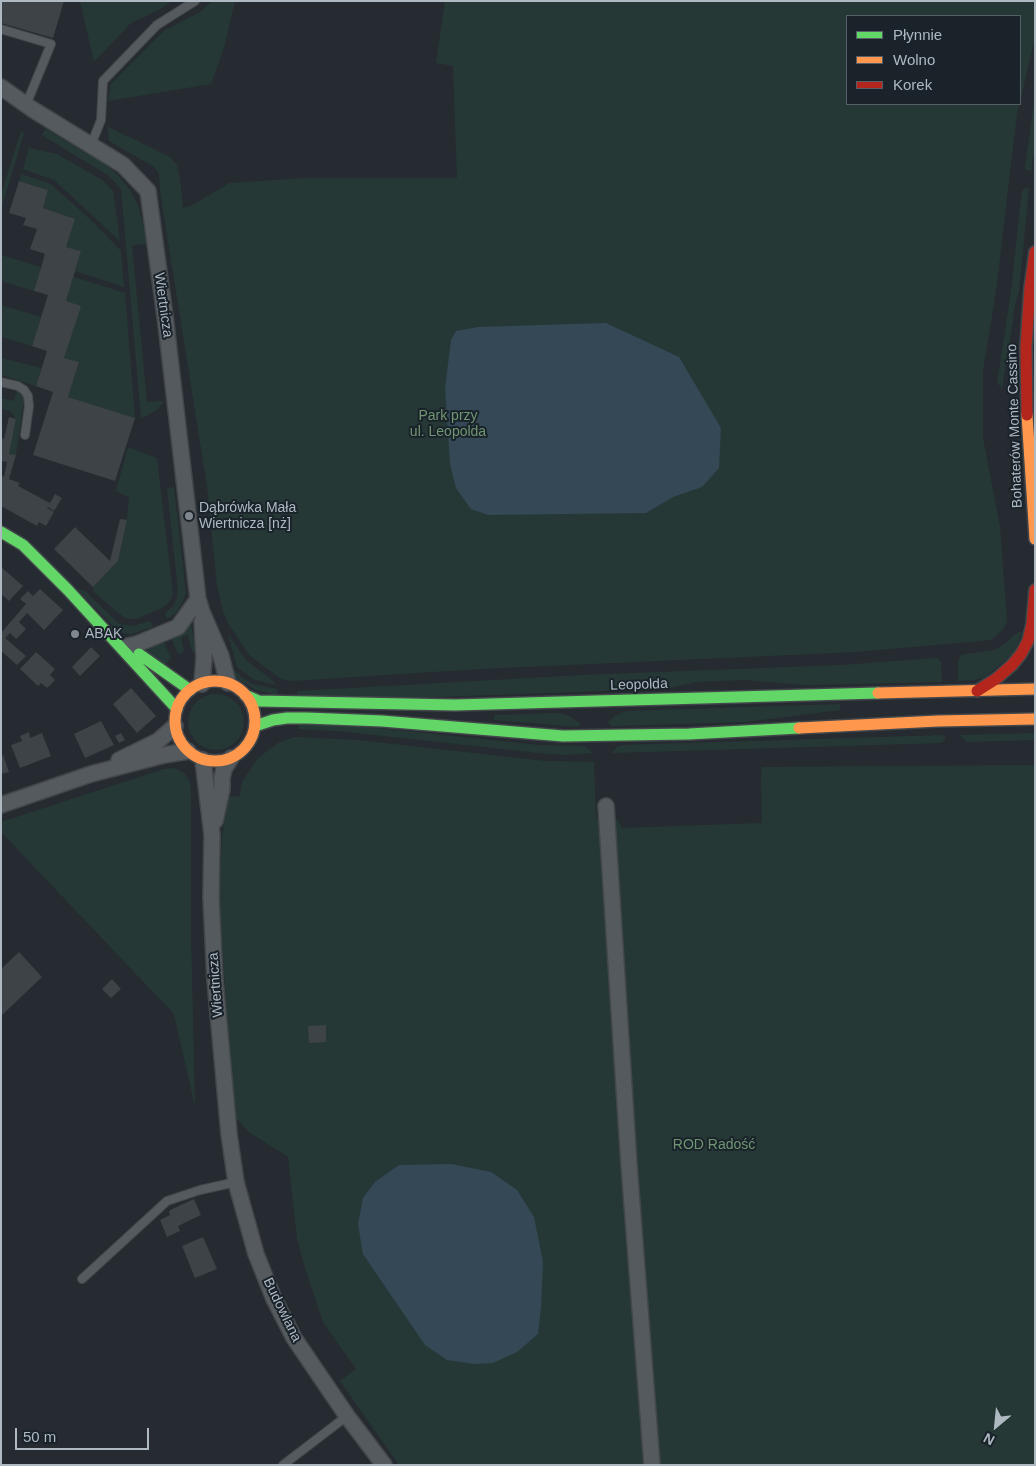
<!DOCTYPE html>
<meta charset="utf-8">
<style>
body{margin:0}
#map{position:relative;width:1036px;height:1466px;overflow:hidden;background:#252b30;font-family:Arial,sans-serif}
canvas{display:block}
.frame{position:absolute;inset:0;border:2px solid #afb9c2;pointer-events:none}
.legend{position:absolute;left:846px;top:15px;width:175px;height:90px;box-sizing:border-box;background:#1a232a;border:1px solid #565f67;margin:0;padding:6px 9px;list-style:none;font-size:15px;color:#afb9c2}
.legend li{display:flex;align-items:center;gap:10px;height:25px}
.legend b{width:25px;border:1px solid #565f67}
.north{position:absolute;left:971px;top:1401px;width:50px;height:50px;-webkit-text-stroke:4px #1a232a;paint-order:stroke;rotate:208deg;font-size:14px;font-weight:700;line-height:20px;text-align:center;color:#afb9c2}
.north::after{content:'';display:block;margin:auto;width:18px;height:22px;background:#afb9c2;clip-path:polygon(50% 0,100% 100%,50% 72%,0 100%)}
.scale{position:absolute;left:15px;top:1428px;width:134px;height:22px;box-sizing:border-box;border:2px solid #afb9c2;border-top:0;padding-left:6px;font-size:15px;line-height:18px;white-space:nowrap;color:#afb9c2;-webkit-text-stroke:4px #1a232a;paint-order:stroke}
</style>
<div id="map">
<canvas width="1036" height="1466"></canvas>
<div class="frame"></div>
<ul class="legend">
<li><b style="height:6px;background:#63d668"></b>Płynnie</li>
<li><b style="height:6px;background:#ff974d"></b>Wolno</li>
<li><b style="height:6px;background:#b3261e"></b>Korek</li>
</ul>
<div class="north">N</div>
<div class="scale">50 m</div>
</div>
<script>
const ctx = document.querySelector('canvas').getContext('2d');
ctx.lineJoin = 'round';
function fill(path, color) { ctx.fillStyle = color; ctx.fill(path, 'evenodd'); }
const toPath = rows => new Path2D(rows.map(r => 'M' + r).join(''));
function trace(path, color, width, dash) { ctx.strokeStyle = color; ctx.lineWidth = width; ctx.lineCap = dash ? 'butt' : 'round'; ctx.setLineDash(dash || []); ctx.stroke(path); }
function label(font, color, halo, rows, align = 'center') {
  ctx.font = font + ' Arial,sans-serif'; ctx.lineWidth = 4; ctx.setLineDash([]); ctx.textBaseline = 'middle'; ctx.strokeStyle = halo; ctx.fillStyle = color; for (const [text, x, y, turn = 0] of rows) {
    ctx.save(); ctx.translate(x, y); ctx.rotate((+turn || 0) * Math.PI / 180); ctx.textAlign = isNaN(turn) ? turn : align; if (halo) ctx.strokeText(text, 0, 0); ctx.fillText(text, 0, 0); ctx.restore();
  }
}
fill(toPath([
 [80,1,171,1,162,8,131,23,94,62],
 [212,1,235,1,224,48,211,84,108,101,111,84,165,30,200,12],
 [445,1,1035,1,1035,37,1020,102,1020,16,847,16,847,104,1019,104,1017,113,996,291,983,371,983,438,1000,527,1007,621,1004,628,998,634,991,640,969,642,856,652,480,669,292,681,281,679,263,666,249,655,228,623,223,611,217,586,207,486,160,191,159,173,154,167,109,141,107,126,170,157,177,165,180,178,183,208,193,205,229,183,305,178,457,178,453,66,436,63],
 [1035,96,1035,146,1031,171,1030,171,1025,169,1025,167],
 [45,129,102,162,116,173,130,190,138,205,148,244,132,245,147,402,164,401,158,409,146,416,141,418,121,189,109,176,42,135],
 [21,132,24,133,2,206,1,194],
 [29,148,57,154,102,180,113,191,120,241,54,180,23,169],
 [21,174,51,184,94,223,121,251,124,287,75,271,81,251,66,247,75,219,43,208,48,190,19,181],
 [1025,188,1029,189,1019,290,1013,313,1014,315,1002,388,997,383,1011,292,1020,206,1022,191],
 [1,255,41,267,34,291,1,281],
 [74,275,74,277,125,293,135,418,68,397,79,363,64,358,80,306,66,301],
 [1,305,41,317,32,346,1,337],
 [1,358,41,368,36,386,1,375],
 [17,391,24,398,16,455,9,454,16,419,10,411,1,409,1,398,14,401],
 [128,447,157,458,173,594,169,602,162,608,136,619,125,618,110,606,93,591,93,587,118,561,127,520,129,497,116,491],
 [174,487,186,593,182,603,176,613,167,619,165,614,173,606,176,600,178,591,167,488],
 [77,589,85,591,119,624,133,626,150,621,153,627,131,634,124,633,118,631],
 [191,625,196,651,192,652,188,635,181,637,184,652,178,654,171,637,184,627],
 [1018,632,1023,632,1013,654,985,677,973,680,958,681,958,662,961,655,994,650,1002,646],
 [228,634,245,659,272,680,276,685,255,680,237,667],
 [163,641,171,657,164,667,144,651],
 [936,658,940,660,941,664,942,682,803,685,744,680,696,682,666,689,403,698,297,697,297,691,582,675,841,665],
 [231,660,234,670,243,678,252,684,277,689,277,695,256,690,236,678,230,669,228,661],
 '188 722a28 28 0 1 1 56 0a28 28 0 1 1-56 0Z',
 [840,704,840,710,746,722,611,726,608,722,615,716,625,711],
 [560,713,569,716,580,723,580,725,579,727,494,720,494,715],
 [299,724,368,727,539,745,584,746,589,749,592,753,566,755,539,753,348,732,299,729],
 [1035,733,1035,740,967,742,961,737,960,735],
 [945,735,945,739,941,743,612,753,617,747,622,745],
 [294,737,358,740,545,761,594,762,596,819,616,818,622,828,762,823,761,775,762,767,1035,765,1035,1465,399,1465,340,1381,356,1369,323,1322,305,1268,297,1239,288,1157,249,1132,236,1118,229,1047,219,894,222,838,227,797,240,796,242,782,257,759,278,743],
 [174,768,180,771,185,774,190,782,191,792,191,934,195,1107,174,1014,1,832,1,822,164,769]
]), '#263836');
fill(toPath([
 [606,323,679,357,721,428,719,468,702,487,673,497,646,513,488,515,471,509,456,488,450,464,445,388,451,340,456,331,478,327],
 [451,1164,491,1172,517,1190,534,1217,543,1262,541,1308,538,1334,517,1352,493,1363,474,1364,447,1360,425,1345,363,1254,358,1224,363,1198,375,1182,399,1165]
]), '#344856');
fill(toPath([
 [1,1,64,1,53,38,1,23],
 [19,181,48,190,43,208,75,219,66,247,81,251,66,301,81,306,64,358,79,362,68,397,135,418,115,481,33,455,53,392,36,386,47,351,32,346,48,295,34,291,45,254,30,249,37,229,23,225,26,218,9,213],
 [9,417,16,419,9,454,16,455,9,479,20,483,18,486,50,503,55,494,62,498,54,511,48,507,47,508,54,512,46,526,39,522,37,526,1,506,1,475,4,477,7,462,1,461,1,438,4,439],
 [120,519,127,520,118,561,93,587,54,549,75,527,110,561],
 [1,567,23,586,9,601,1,594],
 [40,589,63,610,44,630,27,613,19,622,26,629,16,639,10,633,5,638,26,656,17,665,1,651,1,633,26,604,20,599,28,591,33,596],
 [91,647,100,656,80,676,72,667],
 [36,652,55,669,50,675,55,680,47,688,41,683,38,686,20,669],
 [131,688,156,716,137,733,113,704],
 [101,721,114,745,85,758,74,734],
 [29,732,30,738,42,733,51,756,20,768,11,745,22,741,20,736],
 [121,733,125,740,119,743,115,736],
 [3,755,9,772,1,774,1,756],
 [19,952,42,977,1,1016,1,969],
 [112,979,121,989,111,998,102,989],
 [326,1025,326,1042,309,1043,308,1026],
 [194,1199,201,1215,178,1226,180,1231,167,1237,160,1220,170,1215,169,1212,170,1210],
 [203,1237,217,1269,195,1278,182,1246]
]), '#3d4347');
const lane = toPath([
 [1,29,51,44,26,105],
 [91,145,101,120,103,81,157,25,195,1],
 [1,382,18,386,24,390,28,396,29,406,25,435],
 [82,1279,167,1201,200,1190,236,1182],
 [283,1465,347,1416]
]);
const street = toPath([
 [1,87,32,109,123,165,148,191,166,324,198,599,202,612,221,656,228,683],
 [128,646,137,644,178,627,198,599],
 [202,684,204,658,202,621],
 [119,760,158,741,175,726],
 [203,760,212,835,211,898,215,980,229,1134,236,1182,256,1254,274,1299,294,1338,347,1416,384,1465],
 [1,805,91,774,164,755,188,751],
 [606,806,629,1165,652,1465],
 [215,821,222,789,222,778,224,769,231,758]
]);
const fast = toPath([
 [1,532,23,545,68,590,177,709],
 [139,654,190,690],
 [245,695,259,701,455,705,878,693],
 [255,726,273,720,287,718,307,718,382,721,563,736,689,734,799,728]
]);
const slow = toPath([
 [1027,415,1035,539],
 '175 721a40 40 0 1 1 80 0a40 40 0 1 1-80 0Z',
 [878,693,1035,689],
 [799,728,938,721,1035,719]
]);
const jam = toPath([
 [1027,415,1026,347,1030,288,1035,252],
 [977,691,996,679,1012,665,1021,654,1028,641,1032,624,1035,590]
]);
trace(lane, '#43474b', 10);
trace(street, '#43474b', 18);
trace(fast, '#43474b', 14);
trace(slow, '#43474b', 14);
trace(jam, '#43474b', 14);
trace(lane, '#555a5f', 8);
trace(street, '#555a5f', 15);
trace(fast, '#63d668', 11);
trace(slow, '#ff974d', 11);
trace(jam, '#b3261e', 11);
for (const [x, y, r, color] of [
 [189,516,5,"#7f878f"],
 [75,634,5,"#7f878f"]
]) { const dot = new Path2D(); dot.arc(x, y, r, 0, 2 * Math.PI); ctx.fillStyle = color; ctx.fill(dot); trace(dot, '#1a232a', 2); }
label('14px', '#afb9c2', '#1a232a', [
 ["Wiertnicza",163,305,82],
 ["Bohaterów Monte Cassino",1015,426,-92],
 ["Leopolda",639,685,-2],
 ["Wiertnicza",216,985,-94],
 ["Budowlana",282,1310,64]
]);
label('14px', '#709673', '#1a232a', [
 ["Park przy",448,416],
 ["ul. Leopolda",448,432],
 ["ROD Radość",714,1145]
]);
label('14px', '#afb9c2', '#1a232a', [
 ["Dąbrówka Mała",199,508],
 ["Wiertnicza [nż]",199,524],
 ["ABAK",85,634]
], 'left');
</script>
